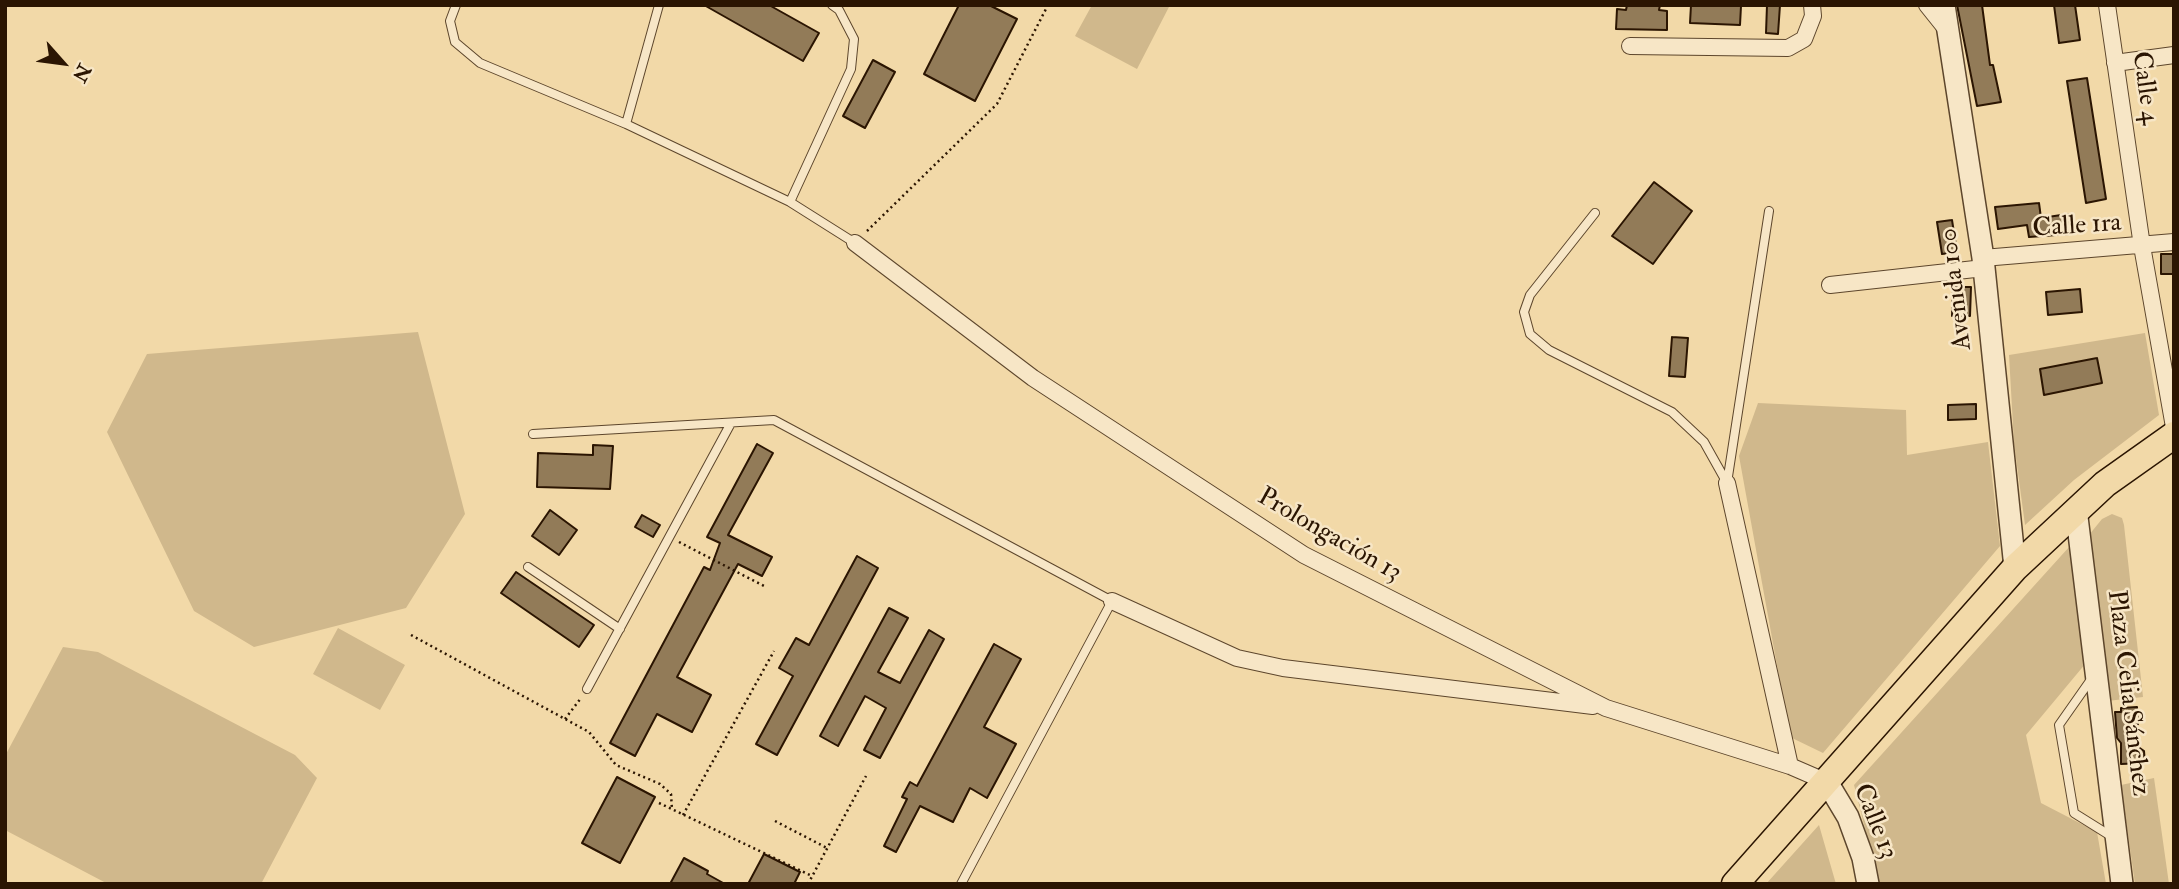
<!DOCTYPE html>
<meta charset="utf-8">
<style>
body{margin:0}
#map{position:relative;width:2179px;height:889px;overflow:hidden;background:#f2d9a8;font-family:"IM FELL Double Pica",serif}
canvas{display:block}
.frame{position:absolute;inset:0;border:7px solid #2b1502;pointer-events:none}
.north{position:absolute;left:28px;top:28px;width:70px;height:70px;-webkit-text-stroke:5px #f7e6c6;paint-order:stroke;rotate:118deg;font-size:19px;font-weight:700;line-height:28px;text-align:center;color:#2b1502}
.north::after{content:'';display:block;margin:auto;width:24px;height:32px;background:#2b1502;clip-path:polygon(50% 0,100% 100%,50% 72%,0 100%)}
</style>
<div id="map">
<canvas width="2179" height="889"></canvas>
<div class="frame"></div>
<div class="north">N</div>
</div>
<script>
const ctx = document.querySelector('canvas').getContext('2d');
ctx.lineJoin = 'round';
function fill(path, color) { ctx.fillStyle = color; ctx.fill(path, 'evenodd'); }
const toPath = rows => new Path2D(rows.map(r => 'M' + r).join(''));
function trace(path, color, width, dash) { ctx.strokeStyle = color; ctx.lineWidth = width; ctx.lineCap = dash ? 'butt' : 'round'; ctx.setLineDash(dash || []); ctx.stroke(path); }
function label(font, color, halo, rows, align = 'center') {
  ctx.font = font + ' "IM FELL Double Pica",serif'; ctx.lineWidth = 5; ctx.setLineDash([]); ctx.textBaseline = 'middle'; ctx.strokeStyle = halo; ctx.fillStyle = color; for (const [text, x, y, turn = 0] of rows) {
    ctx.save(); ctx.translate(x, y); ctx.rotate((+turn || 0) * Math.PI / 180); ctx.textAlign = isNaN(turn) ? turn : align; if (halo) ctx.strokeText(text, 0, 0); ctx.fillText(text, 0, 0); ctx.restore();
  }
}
fill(toPath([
 [1092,5,1170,5,1137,69,1075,36],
 [418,332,465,514,406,608,254,647,194,611,107,432,147,354],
 [2145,333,2159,415,2074,480,2025,525,2014,443,2009,355],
 [1758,403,1906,410,1907,455,1988,442,2000,546,1823,753,1790,737,1739,456],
 [2112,514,2122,518,2124,525,2143,697,2107,701,2089,535,2102,519],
 [2070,546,2086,663,2026,735,2041,803,2097,832,2106,884,1879,884,1854,785],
 [338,628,405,665,380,710,313,674],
 [63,647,98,652,295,755,317,778,261,884,108,884,5,830,5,756],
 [2154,778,2169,884,2135,884,2121,785],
 [1819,825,1836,884,1766,884]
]), '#d0b88c');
const building = toPath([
 [704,5,769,5,819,33,803,61,704,5],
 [959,5,989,5,1017,19,975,101,924,74,959,5],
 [1627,5,1660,5,1659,10,1667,11,1667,30,1616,29,1617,9,1626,10,1627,5],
 [1691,5,1741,6,1740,25,1690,23,1691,5],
 [1767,5,1780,5,1778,34,1766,33,1767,5],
 [1957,5,1982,5,1990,65,1993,65,2001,102,1977,106,1957,5],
 [2054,5,2075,5,2080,40,2059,43,2054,5],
 [873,60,895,72,865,128,843,116,873,60],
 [2087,78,2106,199,2086,203,2067,81,2087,78],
 [1654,182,1692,211,1653,264,1612,236,1654,182],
 [2039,203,2041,218,2068,214,2070,234,2029,237,2027,225,1998,229,1995,207,2039,203],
 [1952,220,1957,252,1942,254,1937,222,1952,220],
 [2161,254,2174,254,2174,274,2161,274,2161,254],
 [1953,287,1971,287,1970,316,1952,316,1953,287],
 [2080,289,2082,312,2048,315,2046,292,2080,289],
 [1672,337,1688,338,1685,377,1669,376,1672,337],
 [2097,358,2102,383,2044,395,2040,369,2097,358],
 [1976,404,1976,419,1948,420,1948,405,1976,404],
 [757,444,773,453,728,535,772,557,762,576,738,564,677,677,711,695,692,732,657,714,635,756,610,743,704,567,710,570,720,543,707,537,757,444],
 [593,445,613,446,610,489,537,487,538,453,593,455,593,445],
 [550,510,577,530,559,555,532,536,550,510],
 [642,515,660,525,653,537,635,527,642,515],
 [857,556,878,568,777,755,756,744,793,676,779,668,796,638,809,645,857,556],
 [516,572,594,625,579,647,501,593,516,572],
 [889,608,908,618,878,672,900,683,929,630,944,639,880,758,864,750,886,708,865,696,838,746,820,736,889,608],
 [994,644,1021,659,984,727,1016,744,987,798,970,788,953,822,920,806,896,852,884,846,907,799,902,797,910,782,917,786,994,644],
 [2137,707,2138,724,2132,730,2134,744,2144,751,2145,763,2121,764,2121,743,2117,738,2115,712,2121,712,2121,708,2137,707],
 [617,777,655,797,620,863,582,843,617,777],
 [764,854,800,872,794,884,748,884,764,854],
 [684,858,708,871,707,874,725,884,670,884,684,858]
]);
fill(building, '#927b58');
trace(building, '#2b1502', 2);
const service = toPath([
 [456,5,450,21,455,42,480,63,626,124,790,202,855,243],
 [626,124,659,5],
 [790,202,851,69,854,39,839,10,832,5],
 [1595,213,1530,295,1524,312,1530,334,1549,350,1672,412,1704,442,1727,483],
 [533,434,774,420,1112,601,961,884],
 [1727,483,1769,211],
 [528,567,620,629],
 [2092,678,2059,725,2074,813,2114,838],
 [587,689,731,423]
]);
const minor = toPath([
 [1927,5,1947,30],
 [2107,5,2142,246,2174,427],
 [1630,46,1788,48,1804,39,1813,16,1812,5],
 [2115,63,2174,55],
 [855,243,1033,378,1304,555,1606,708,1790,766,1827,782],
 [1983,258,2174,242],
 [1830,285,1984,268],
 [1727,483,1790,766],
 [1112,601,1237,658,1283,668,1593,706]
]);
const tertiary = toPath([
 [1944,5,1983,258,2015,568],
 [2076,509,2122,884],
 [1827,782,1848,817,1863,858,1868,884]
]);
const primary = toPath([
 [1735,884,2015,568,2105,484,2174,435]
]);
trace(service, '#5d462c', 10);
trace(minor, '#5d462c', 18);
trace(tertiary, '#5d462c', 24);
trace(primary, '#2b1502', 29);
trace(toPath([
 [867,231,997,104,1048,5],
 [679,542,764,586],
 [411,635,589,732,616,765,660,784,671,794,672,810],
 [565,719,581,698],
 [659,803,812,876],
 [683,815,774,651],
 [775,821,827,848],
 [808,884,866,776]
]), '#2b1502', 2.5, [2, 3.5]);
trace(service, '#f7e6c6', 8);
trace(minor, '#f7e6c6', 16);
trace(tertiary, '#f7e6c6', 21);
trace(primary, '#f2d9a8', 26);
label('26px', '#2b1502', '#f7e6c6', [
 ["Calle 4",2144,88,82],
 ["Calle 1ra",2077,227,-4],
 ["Avenida 100",1957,289,-97],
 ["Prolongación 13",1329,536,30],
 ["Plaza Celia Sánchez",2127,693,83],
 ["Calle 13",1874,822,68]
]);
</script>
